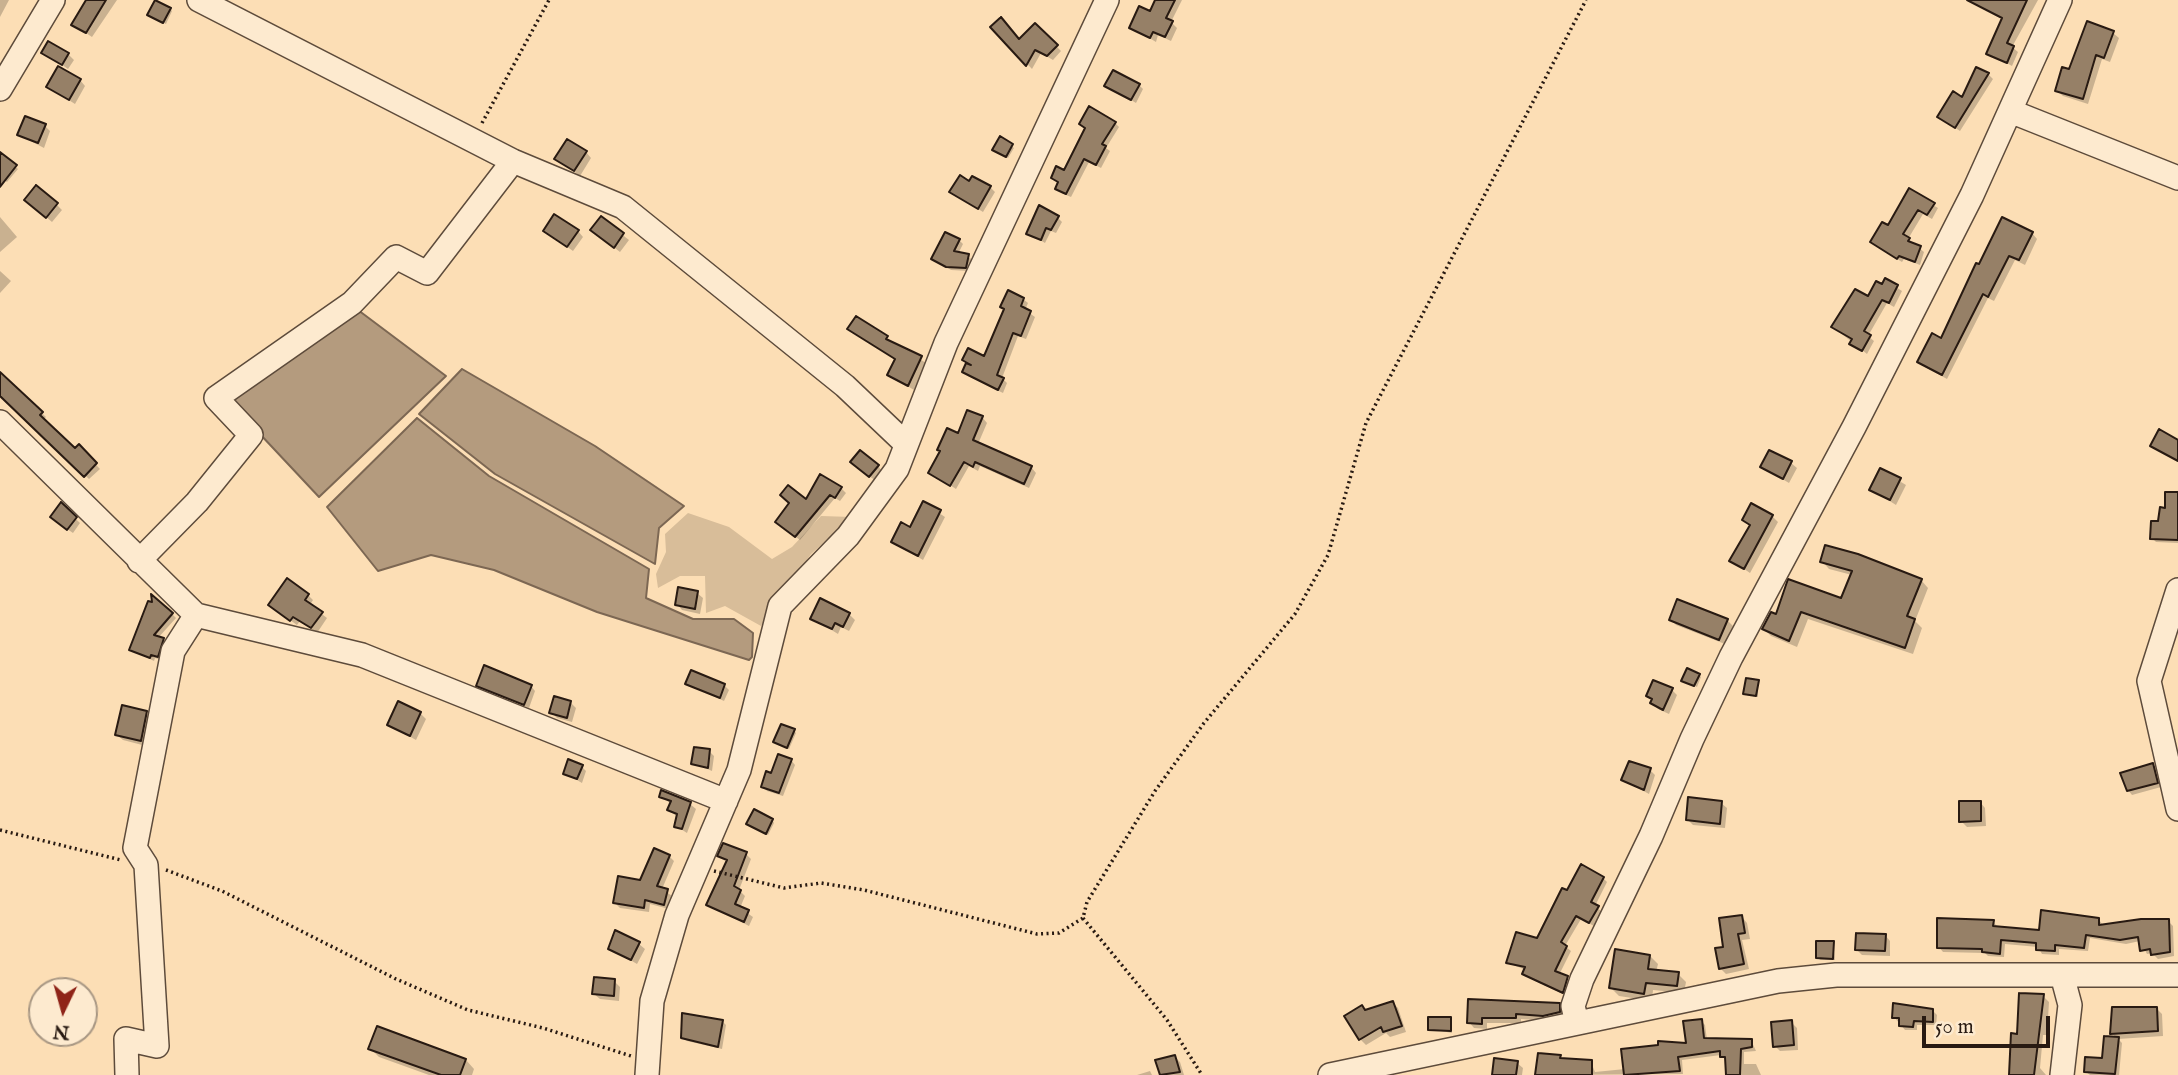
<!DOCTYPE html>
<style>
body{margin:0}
#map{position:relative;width:2178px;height:1075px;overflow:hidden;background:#fcdeb5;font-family:"IM FELL English",serif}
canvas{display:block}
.north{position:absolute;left:28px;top:977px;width:70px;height:70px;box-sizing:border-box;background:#fdeacf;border:2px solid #a89783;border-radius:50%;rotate:185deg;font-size:19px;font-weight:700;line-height:28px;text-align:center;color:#281a12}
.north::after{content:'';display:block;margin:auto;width:24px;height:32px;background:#8f2418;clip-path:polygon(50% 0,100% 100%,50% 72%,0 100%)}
.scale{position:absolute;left:1922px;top:1016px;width:128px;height:32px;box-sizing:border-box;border:4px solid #281a12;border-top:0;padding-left:9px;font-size:21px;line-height:24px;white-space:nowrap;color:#281a12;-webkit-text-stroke:5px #fdeacf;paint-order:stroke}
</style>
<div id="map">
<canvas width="2178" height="1075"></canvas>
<div class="north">N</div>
<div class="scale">50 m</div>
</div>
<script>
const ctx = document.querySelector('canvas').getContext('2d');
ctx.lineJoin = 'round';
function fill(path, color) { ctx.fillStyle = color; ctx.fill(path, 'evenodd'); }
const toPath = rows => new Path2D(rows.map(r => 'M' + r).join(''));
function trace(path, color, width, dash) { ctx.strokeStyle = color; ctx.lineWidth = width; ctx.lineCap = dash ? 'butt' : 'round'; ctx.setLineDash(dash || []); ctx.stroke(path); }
fill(toPath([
 [688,513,729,527,772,559,792,547,821,516,852,517,811,554,761,626,725,606,706,613,705,576,680,576,658,588,656,574,666,552,665,534]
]), '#d8bd99');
const water = toPath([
 [358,310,446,376,319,497,228,400,358,310],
 [462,369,595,446,684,506,659,528,655,564,495,474,419,414,462,369],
 [417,418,489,476,649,569,646,598,693,619,734,619,753,633,752,657,749,660,597,612,494,570,431,555,378,571,327,507,417,418]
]);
fill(water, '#b49b7e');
trace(water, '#7c6753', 2);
fill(toPath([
 [0,0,9,0,0,17],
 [87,0,117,0,92,37,74,25],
 [1157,0,1182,0,1171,22,1177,28,1171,41,1158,35,1156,42,1131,27,1151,13],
 [1966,0,2038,0,2012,47,2018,52,2012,66,1988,53,2003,19],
 [170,9,172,11,166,24,152,17],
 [1035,25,1061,51,1053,60,1041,53,1032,69,992,27,1020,41],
 [2113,33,2119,38,2110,62,2102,59,2088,104,2063,96,2057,91,2070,72],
 [44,52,68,54,74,60,68,69],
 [1988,74,1993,79,1960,131,1939,117,1963,100],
 [80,80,85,86,75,104,48,87],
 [1106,85,1139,85,1143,89,1136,103],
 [1115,123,1119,127,1106,148,1110,151,1101,168,1089,162,1071,197,1061,193,1057,188,1059,183,1053,178,1065,173,1087,129],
 [45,126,50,131,44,148,19,135],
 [1000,139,1014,148,1008,158,996,152],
 [586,152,591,158,580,176,557,159],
 [7,160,18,169,7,182,0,177,0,164],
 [970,183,990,187,995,192,983,212,951,192],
 [1909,191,1938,208,1932,219,1923,214,1908,239,1924,252,1920,265,1904,259,1902,262,1876,246],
 [32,205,57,205,62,210,52,222],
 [0,217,17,237,0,252],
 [601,218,629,240,620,252,598,235],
 [1058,218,1062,222,1056,233,1051,231,1045,243,1028,233],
 [545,231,578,231,583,237,573,251],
 [2032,233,2037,239,2025,265,2015,260,1994,301,1988,298,1947,379,1925,367,1919,362,1942,340,1980,267],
 [959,240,963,244,958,254,972,259,969,271,951,270,933,259],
 [0,271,11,281,0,293],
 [1886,281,1902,291,1894,307,1887,303,1868,336,1874,341,1867,354,1833,327],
 [1023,299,1028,303,1025,310,1035,317,1026,339,1018,336,1002,378,1007,383,1003,393,968,376,964,372,967,364,964,360,985,359],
 [856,319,926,363,914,390,889,375,897,360,850,329],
 [0,373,46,417,43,420,75,450,79,447,100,469,89,479,0,394],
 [982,417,987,423,978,444,1031,467,1036,473,1029,488,980,466,978,471,969,466,956,489,930,472,959,436],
 [1791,463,1797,468,1789,483,1762,467],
 [878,466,883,472,876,481,858,468],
 [1881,470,1906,485,1896,505,1872,490],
 [841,488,846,493,840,501,835,498,800,540,781,526,806,502],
 [2178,494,2178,543,2156,542,2152,538],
 [924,503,945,517,923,560,893,542,911,530],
 [61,505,80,523,73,533,57,522],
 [1772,516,1778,522,1750,573,1731,560,1751,526,1744,520],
 [1822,561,1921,580,1928,588,1915,621,1922,628,1913,654,1808,619,1797,647,1771,636,1764,629,1777,616,1842,600,1852,575,1829,569],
 [697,593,703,598,700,614,682,610,677,604],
 [308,595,313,600,310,605,327,618,317,633,300,621,297,625,276,610],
 [172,614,176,618,158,638,167,644,162,660,155,658,154,661,131,650],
 [849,614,855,620,849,631,841,627,838,634,812,618],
 [1671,619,1727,620,1733,626,1725,644,1676,625],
 [1699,675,1701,677,1697,687,1686,682],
 [1758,682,1758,697,1747,695,1745,693],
 [687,684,724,685,729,690,724,701],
 [478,685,531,686,535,691,529,708],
 [1672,690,1677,695,1669,714,1658,709,1648,696],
 [571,703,576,708,572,722,557,718,551,712],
 [146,713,152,718,146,746,123,740,117,735],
 [420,713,426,719,416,740,389,725],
 [794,731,796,733,789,749,777,744],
 [709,751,714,756,712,771,693,763],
 [791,760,795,765,783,796,767,791,763,787],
 [2153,765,2157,769,2161,787,2132,795,2128,790],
 [582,767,586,771,582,783,565,773],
 [1650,770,1655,775,1649,794,1623,780],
 [661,796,690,804,696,809,687,833,676,826,678,817,669,810,671,804],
 [1980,802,1985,808,1986,826,1967,827,1961,821],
 [1721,803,1727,808,1725,828,1693,825,1688,820],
 [772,820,774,823,768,835,750,826],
 [746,854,751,859,739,890,745,896,740,908,753,917,749,926,708,905,728,862,720,856],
 [669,856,674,861,662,889,672,896,669,909,650,904,649,912,620,908,615,903],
 [1603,878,1607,882,1595,906,1602,912,1594,926,1581,919,1565,946,1571,951,1559,975,1571,982,1567,996,1529,978,1524,974,1526,970,1508,963,1537,940,1568,893],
 [1742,917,1747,923,1750,939,1742,940,1749,969,1726,974,1721,969,1725,948],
 [2099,920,2103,925,2168,921,2173,926,2174,956,2158,959,2152,953,2147,954,2140,941,2126,944,2090,938,2088,951,2059,949,2059,955,2042,954,2038,947,2005,944,2004,957,1988,956,1985,953,1943,952,1939,947,1993,921,1998,928,2040,932],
 [1885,935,1890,941,1890,956,1862,955,1857,950],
 [1833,943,1835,960,1820,960,1818,957],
 [639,944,645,949,637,964,610,948],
 [1650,956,1658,964,1656,972,1678,974,1686,982,1684,993,1653,990,1652,1001,1619,996,1611,988],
 [614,981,620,987,619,1001,600,999,594,994],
 [2043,996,2049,1002,2047,1035,2043,1035,2040,1068,2046,1075,2010,1075,2018,1036],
 [1470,1001,1559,1005,1564,1011,1565,1018,1550,1021,1521,1019,1521,1023,1487,1023,1487,1029,1474,1028,1469,1022],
 [1393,1003,1398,1008,1406,1032,1390,1037,1386,1033,1366,1045,1360,1039],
 [2157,1009,2162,1014,2163,1036,2118,1039,2122,1043,2119,1075,2090,1075,2086,1072,2104,1060,2117,1039,2112,1033],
 [1933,1011,1937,1015,1936,1025,1917,1025,1917,1030,1905,1030,1894,1017],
 [1450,1019,1452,1033,1430,1029],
 [722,1021,726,1025,722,1049,687,1041,683,1037],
 [1701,1021,1705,1025,1707,1040,1751,1040,1756,1051,1744,1052,1744,1064,1756,1064,1761,1075,1728,1075,1726,1060,1721,1055,1682,1060,1683,1074,1538,1075,1560,1057,1563,1060,1591,1062,1595,1072,1625,1069,1688,1045],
 [1791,1022,1797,1028,1798,1050,1780,1051,1775,1046],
 [378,1028,466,1060,474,1069,472,1075,429,1075,379,1057,370,1048],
 [1175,1057,1180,1062,1184,1075,1161,1075,1158,1061],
 [1517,1063,1523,1068,1522,1075,1494,1075],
 [1150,1071,1152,1075,1137,1075]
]), '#0003');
const building = toPath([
 [86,0,106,0,86,33,71,25,86,0],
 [155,0,171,8,163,23,147,15,155,0],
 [1155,0,1175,0,1166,18,1173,21,1165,37,1153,32,1150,38,1129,28,1139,6,1150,11,1155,0],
 [1967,0,2027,0,2007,43,2014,46,2007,63,1986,54,2002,18,1967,0],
 [1001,17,1019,39,1035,23,1058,45,1047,56,1035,50,1026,66,990,27,1001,17],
 [2087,21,2114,31,2104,58,2096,55,2083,99,2055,91,2062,67,2069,69,2087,21],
 [48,41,69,53,62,65,41,53,48,41],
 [58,66,81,79,69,100,46,87,58,66],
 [1976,67,1989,73,1955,128,1937,117,1953,91,1962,97,1976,67],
 [1113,70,1140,84,1131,100,1104,86,1113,70],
 [1089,106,1116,122,1102,144,1106,146,1096,165,1084,159,1066,194,1055,189,1058,182,1051,178,1056,166,1064,170,1085,128,1079,124,1089,106],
 [25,116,46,124,38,143,17,135,25,116],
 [1000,136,1013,144,1006,157,992,150,1000,136],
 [567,139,587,151,574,171,554,159,567,139],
 [0,152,17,165,0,187,0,152],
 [960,175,969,181,972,176,991,186,978,209,949,192,960,175],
 [36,185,58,203,46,218,24,200,36,185],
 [1909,188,1935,203,1927,215,1918,210,1903,234,1910,238,1908,241,1921,246,1915,262,1899,256,1897,259,1870,242,1882,222,1888,225,1909,188],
 [1039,205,1059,216,1051,230,1046,228,1041,240,1026,234,1039,205],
 [554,214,579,230,567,247,543,231,554,214],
 [601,216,624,233,614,248,590,230,601,216],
 [2002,217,2033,232,2019,260,2009,256,1988,297,1983,294,1942,375,1917,362,1932,333,1941,338,1976,263,1979,264,2002,217],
 [945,232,960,239,954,251,969,254,966,268,946,267,931,259,945,232],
 [1885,278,1898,285,1889,303,1882,300,1864,331,1871,335,1862,351,1849,344,1852,339,1831,327,1855,289,1868,296,1876,281,1882,284,1885,278],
 [1008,290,1024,298,1021,306,1031,311,1021,336,1013,333,997,375,1004,378,998,390,962,372,966,363,971,365,962,360,968,348,984,356,1004,309,1000,307,1008,290],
 [856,316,888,336,886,339,922,356,908,386,887,375,895,359,847,329,856,316],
 [0,372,43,412,40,415,75,448,79,444,97,463,84,477,0,396,0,372],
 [967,410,983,416,973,440,1032,466,1024,484,975,462,973,467,964,462,950,486,928,473,940,451,937,450,947,428,958,433,967,410],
 [2159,429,2178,440,2178,461,2150,446,2159,429],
 [860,450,879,465,869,477,850,462,860,450],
 [1769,450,1792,461,1783,479,1760,467,1769,450],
 [1880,468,1901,478,1890,500,1869,490,1880,468],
 [820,474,842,487,835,498,830,495,795,537,775,522,789,503,780,495,788,485,806,499,820,474],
 [2165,492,2178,492,2178,540,2150,539,2151,521,2158,521,2160,507,2165,508,2165,492],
 [923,501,941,510,918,556,891,542,901,522,910,527,923,501],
 [61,502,77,517,67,530,50,517,61,502],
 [1751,503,1773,515,1744,569,1729,561,1750,525,1742,520,1751,503],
 [1825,545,1858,554,1922,579,1907,616,1915,619,1905,648,1801,612,1789,641,1762,629,1771,612,1776,614,1788,579,1841,598,1852,571,1820,562,1825,545],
 [287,578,309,594,305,600,323,612,311,628,293,617,290,621,268,605,287,578],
 [678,587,698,591,695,609,675,605,678,587],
 [151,594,173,613,154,635,164,638,158,657,151,655,150,658,129,650,148,601,152,602,151,594],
 [820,598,850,613,843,627,835,623,832,629,810,619,820,598],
 [1677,599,1728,619,1719,640,1669,620,1677,599],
 [484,665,532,685,524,705,476,686,484,665],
 [1687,668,1700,674,1694,686,1681,681,1687,668],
 [691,670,725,684,720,698,685,684,691,670],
 [1746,678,1759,680,1756,696,1743,694,1746,678],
 [1653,680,1673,688,1663,710,1650,703,1652,699,1646,696,1653,680],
 [554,696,571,701,567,718,549,713,554,696],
 [398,701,421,712,410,736,387,725,398,701],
 [122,705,147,711,141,741,115,735,122,705],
 [781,724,795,729,787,748,773,742,781,724],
 [694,747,710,749,708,768,691,764,694,747],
 [778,754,792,759,779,793,761,787,766,771,771,773,778,754],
 [568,759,583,765,577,779,563,774,568,759],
 [1629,761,1651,768,1644,790,1621,780,1629,761],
 [2153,763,2158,783,2127,791,2120,773,2153,763],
 [661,790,691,802,682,829,674,827,677,814,667,810,671,801,659,797,661,790],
 [1688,797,1722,801,1720,824,1686,820,1688,797],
 [1959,801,1981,801,1981,821,1959,822,1959,801],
 [754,809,773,819,766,834,746,824,754,809],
 [723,843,747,852,734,886,741,890,735,904,749,910,744,922,706,905,727,860,717,856,723,843],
 [654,848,670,855,657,886,668,889,664,905,645,900,644,908,613,903,618,876,640,880,654,848],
 [1581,864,1604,877,1591,902,1599,906,1589,923,1576,916,1561,942,1567,946,1555,971,1568,976,1563,993,1522,974,1525,967,1506,963,1516,932,1537,938,1562,888,1567,890,1581,864],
 [2041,910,2099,918,2099,925,2141,919,2169,919,2170,952,2151,955,2150,949,2140,951,2138,937,2120,940,2086,935,2084,948,2055,945,2055,951,2036,950,2036,943,2001,940,2000,954,1982,952,1982,949,1937,948,1937,918,1994,920,1993,926,2039,930,2041,910],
 [1742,915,1745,933,1738,934,1744,964,1719,969,1715,948,1723,947,1719,918,1742,915],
 [615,930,640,942,631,960,608,949,615,930],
 [1856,933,1886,934,1885,951,1855,950,1856,933],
 [1816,941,1834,941,1833,959,1816,958,1816,941],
 [1615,949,1650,955,1648,969,1679,972,1677,986,1646,983,1644,994,1609,988,1615,949],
 [594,977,615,979,614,996,592,994,594,977],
 [2019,993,2044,994,2034,1075,2009,1075,2011,1033,2017,1034,2019,993],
 [1468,999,1560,1003,1560,1012,1543,1016,1516,1014,1516,1018,1482,1018,1482,1024,1467,1023,1468,999],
 [1393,1001,1402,1026,1383,1032,1381,1027,1359,1040,1344,1016,1362,1005,1365,1010,1393,1001],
 [1893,1003,1933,1009,1933,1022,1914,1021,1913,1027,1899,1026,1899,1018,1892,1018,1893,1003],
 [2112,1007,2157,1007,2158,1031,2110,1034,2112,1007],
 [682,1013,723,1020,718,1047,681,1038,682,1013],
 [1428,1017,1451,1017,1451,1031,1428,1030,1428,1017],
 [1702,1019,1704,1038,1752,1039,1752,1047,1741,1049,1740,1075,1726,1075,1725,1057,1720,1057,1720,1051,1678,1057,1680,1071,1624,1075,1621,1049,1658,1045,1658,1041,1686,1043,1683,1021,1702,1019],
 [1792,1020,1794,1045,1773,1047,1771,1022,1792,1020],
 [377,1026,466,1059,460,1075,441,1075,368,1049,377,1026],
 [2104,1036,2119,1037,2115,1074,2084,1072,2085,1057,2102,1058,2104,1036],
 [1538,1053,1561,1055,1560,1058,1592,1060,1592,1075,1535,1075,1538,1053],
 [1175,1055,1180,1072,1160,1075,1155,1060,1175,1055],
 [1494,1058,1518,1061,1516,1075,1492,1075,1494,1058]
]);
fill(building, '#968067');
trace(building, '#281a12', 2);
const minor = toPath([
 [199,0,513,161,623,207,845,386,905,443],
 [0,89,53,0],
 [2010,111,2178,178],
 [0,422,196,615,362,655,726,801],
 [139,561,197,502,251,435,216,398,352,303,396,257,427,273,513,161],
 [2178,590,2149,681,2178,809],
 [1577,1023,1573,1006,1582,979,1651,836,1692,739,1731,657,1854,427,1972,195,2060,0],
 [127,1075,126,1039,157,1046,146,865,135,848,173,651,196,615],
 [647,1075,652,1001,677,915,739,770,780,606,848,536,897,469,946,343,1107,0],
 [1330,1075,1778,981,1836,975,2178,975],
 [2062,1075,2070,1005,2062,975]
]);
trace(minor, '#5d4b3b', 26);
trace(toPath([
 [482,123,549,0],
 [0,830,121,860],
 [166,870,222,891,396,979,468,1010,543,1028,631,1056],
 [714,871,784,888,821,883,864,890,1037,934,1059,933,1083,918,1087,902,1155,791,1204,723,1295,614,1328,555,1366,423,1586,0],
 [1083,918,1167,1020,1202,1075]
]), '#281a12', 3.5, [2, 3.5]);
trace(minor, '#fdeacf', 23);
</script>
